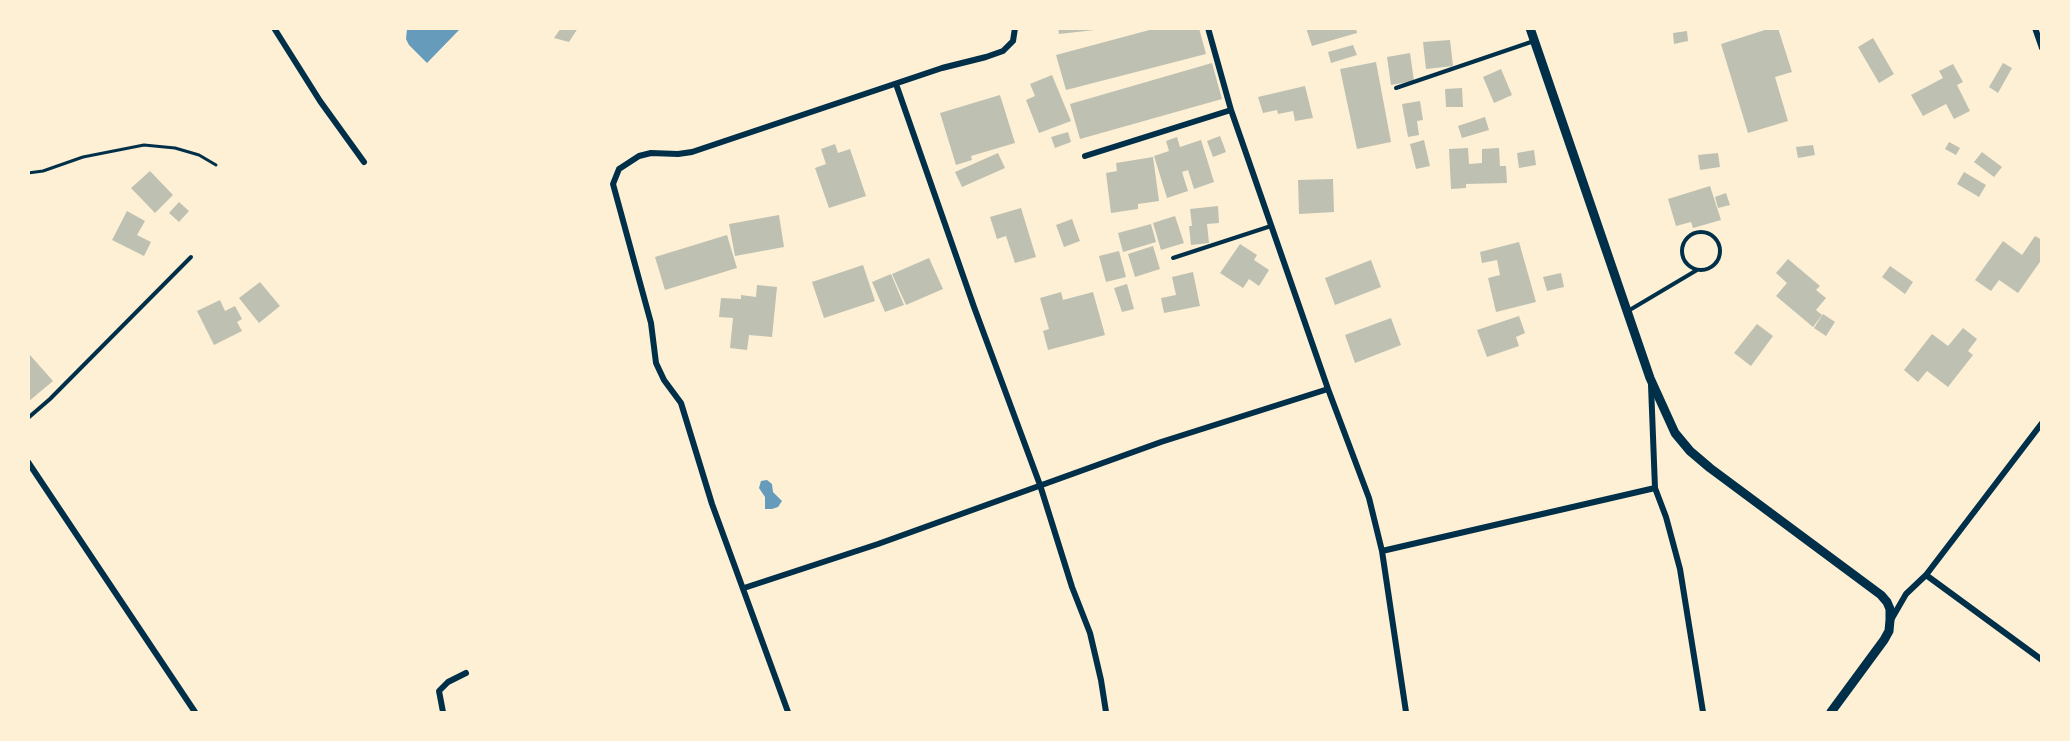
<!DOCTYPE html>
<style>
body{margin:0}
#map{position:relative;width:2070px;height:741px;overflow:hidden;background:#fdf0d5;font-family:Karla,sans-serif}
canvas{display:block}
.frame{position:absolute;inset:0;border:30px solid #fdf0d5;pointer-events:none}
</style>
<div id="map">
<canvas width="2070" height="741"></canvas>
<div class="frame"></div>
</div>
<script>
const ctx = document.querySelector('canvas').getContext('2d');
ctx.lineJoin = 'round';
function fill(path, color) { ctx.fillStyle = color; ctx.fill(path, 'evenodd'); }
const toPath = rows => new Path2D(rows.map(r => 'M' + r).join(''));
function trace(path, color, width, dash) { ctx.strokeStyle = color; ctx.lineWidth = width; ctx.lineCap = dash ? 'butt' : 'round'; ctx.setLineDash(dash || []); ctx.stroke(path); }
fill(toPath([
 [407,29,407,28,460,29,427,63,409,45,406,39],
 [767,480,772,484,773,492,782,501,778,507,772,509,765,509,765,497,759,488,761,481]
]), '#669bbc');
fill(toPath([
 [561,28,578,28,569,42,554,38],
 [1058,28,1095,28,1095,30,1059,34],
 [1157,28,1199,28,1206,54,1066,90,1056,55],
 [1306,28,1356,28,1357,33,1312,46],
 [1771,28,1778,28,1792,72,1775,77,1788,121,1748,133,1721,44],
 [1687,31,1688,41,1674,44,1673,33],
 [1873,38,1894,74,1879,83,1858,47],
 [1450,40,1453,66,1426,69,1423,42],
 [1353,45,1357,55,1331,63,1328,52],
 [1410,53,1414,81,1391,85,1387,57],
 [1376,62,1391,142,1357,149,1340,69],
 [1212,63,1222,99,1080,139,1070,104],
 [2003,63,2012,68,1998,93,1989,87],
 [1953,64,1963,82,1957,85,1970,111,1954,119,1946,104,1923,116,1911,95,1943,78,1939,71],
 [1501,69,1512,95,1494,103,1483,77],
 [1052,75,1071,121,1039,133,1026,100,1035,96,1030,84],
 [1305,86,1313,118,1295,121,1293,111,1278,114,1277,110,1263,113,1258,97],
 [1462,88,1463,107,1446,107,1445,89],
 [1000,95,1015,143,971,156,972,160,956,165,940,113],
 [1420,101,1423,120,1417,121,1419,135,1408,137,1402,104],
 [1485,117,1489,130,1462,138,1458,126],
 [1068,132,1071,142,1055,148,1051,137],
 [1220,136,1226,152,1213,157,1207,141],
 [1177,137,1180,147,1201,140,1214,182,1194,189,1188,170,1182,172,1188,191,1167,198,1154,156,1169,151,1166,141],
 [1424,140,1430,166,1416,169,1410,144],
 [1949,142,1960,148,1956,155,1945,149],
 [835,144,838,153,850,149,866,196,829,208,815,168,826,164,821,149],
 [1813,145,1815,155,1798,158,1796,147],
 [1468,148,1469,164,1482,163,1482,149,1499,148,1500,166,1506,166,1507,183,1466,184,1466,188,1451,189,1449,149],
 [1534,150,1536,165,1519,168,1517,153],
 [1982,152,2002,167,1994,177,1974,162],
 [998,153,1005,168,962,187,955,172],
 [1718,153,1720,167,1700,170,1698,155],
 [1153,157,1159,201,1138,204,1138,209,1111,213,1106,173,1117,171,1116,163],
 [150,171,173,195,155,213,131,188],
 [1964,172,1986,185,1979,197,1957,184],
 [1333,179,1334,212,1299,214,1298,180],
 [1710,186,1721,220,1693,228,1691,222,1676,226,1668,199],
 [1726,193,1730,205,1718,208,1715,197],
 [179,202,189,211,179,222,169,213],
 [1218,206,1219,223,1207,224,1209,243,1191,245,1189,226,1192,226,1190,209],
 [1021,208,1036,257,1015,263,1006,236,997,239,990,217],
 [127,211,145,221,137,235,151,242,144,256,112,240],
 [779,215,784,247,735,256,729,224],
 [1175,216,1184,243,1161,250,1153,223],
 [1072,219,1080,241,1064,247,1056,225],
 [1151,224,1156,242,1123,252,1118,233],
 [727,235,737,268,665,290,655,257],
 [2035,236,2042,240,2042,259,2018,293,1999,280,1991,291,1975,280,2003,241,2022,255],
 [1519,242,1536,302,1496,312,1488,278,1500,275,1497,260,1482,263,1480,252],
 [1240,244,1257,255,1254,260,1269,270,1259,286,1249,279,1243,288,1220,273],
 [1153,246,1160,269,1135,277,1128,254],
 [1119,251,1126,277,1106,282,1099,256],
 [929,258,943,289,906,305,892,274],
 [1788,259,1820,286,1816,290,1826,298,1816,310,1822,315,1813,327,1776,296,1787,283,1776,273],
 [1371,260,1381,287,1335,305,1325,278],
 [863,265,875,301,824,318,812,282],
 [1890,266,1913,282,1905,294,1882,277],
 [1193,272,1200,306,1164,313,1161,298,1176,295,1172,277],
 [1561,273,1564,287,1547,291,1543,277],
 [891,274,904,305,885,312,872,282],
 [260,282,280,306,259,323,239,298],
 [1127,284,1134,309,1122,312,1114,288],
 [757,285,777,287,772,337,749,335,747,350,730,348,733,318,719,317,721,298,741,299,741,295,756,297],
 [1061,292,1063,300,1093,292,1105,335,1048,350,1043,331,1049,329,1040,298],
 [220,300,225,311,235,306,242,319,237,322,242,331,214,345,197,311],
 [1823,314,1835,322,1826,336,1814,328],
 [1519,316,1525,333,1516,337,1519,346,1487,357,1477,330],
 [1391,318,1401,345,1355,363,1345,335],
 [1757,324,1773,336,1751,366,1734,353],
 [1963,328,1977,339,1968,351,1973,355,1948,387,1927,371,1918,382,1904,370,1932,334,1948,346],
 [30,355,53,381,28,402,28,356]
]), '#bec0b2');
trace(toPath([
 [28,173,43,171,83,157,144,145,175,148,199,155,216,165]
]), '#003049', 3);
trace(toPath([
 [1396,88,1534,41],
 '1682 251a19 19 0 1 1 38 0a19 19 0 1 1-38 0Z',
 [1173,258,1271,226],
 [1628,311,1697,270],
 [28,418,50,399,191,257]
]), '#003049', 4);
trace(toPath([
 [274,28,320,101,364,162],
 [1208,28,1231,110,1328,389,1369,498,1382,551,1406,712],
 [2035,28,2042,48],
 [896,84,974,307,1040,485,1072,587,1090,633,1101,680,1106,712],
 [1085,156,1231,110],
 [1651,385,1655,488,1666,517,1680,569,1703,712],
 [28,462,195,712],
 [1382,551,1655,488],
 [1926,575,2042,660],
 [744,588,878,544,1161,442,1328,389],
 [1891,620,1906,594,1926,575,2042,423],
 [443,712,439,691,448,682,466,673],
 [788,712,712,504,681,403,664,380,656,363,651,323,613,184,619,169,639,156,651,153,678,154,692,152,942,68,986,57,1003,51,1013,41,1015,28]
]), '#003049', 6);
trace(toPath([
 [1530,28,1650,378,1675,433,1690,451,1710,468,1881,595,1887,602,1890,609,1890,620,1889,631,1884,640,1831,712]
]), '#003049', 9);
</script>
